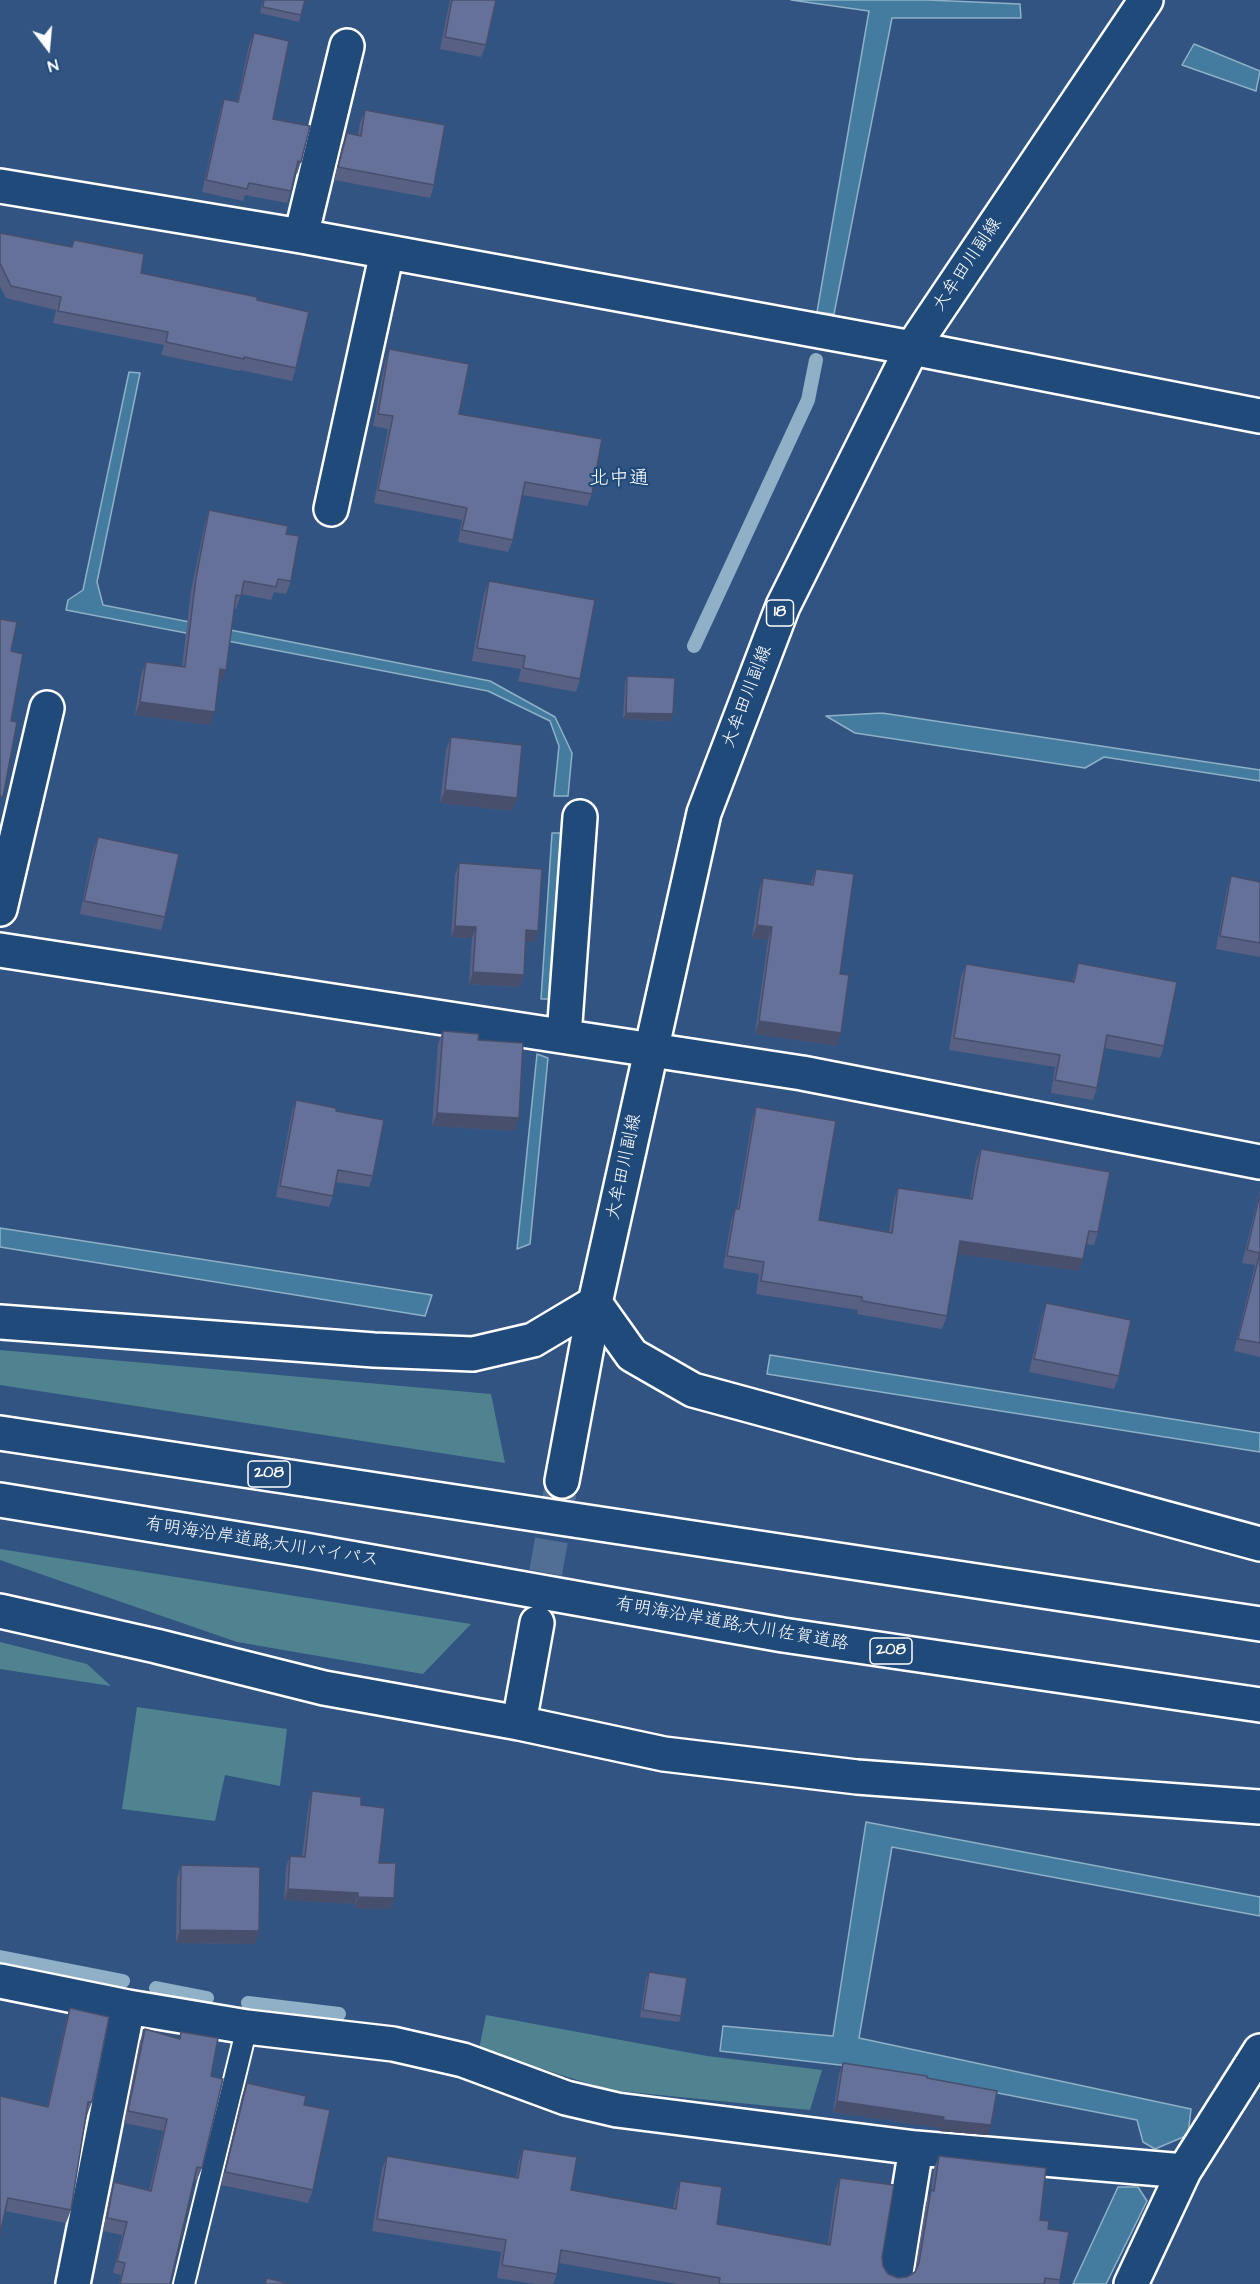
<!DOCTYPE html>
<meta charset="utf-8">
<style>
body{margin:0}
#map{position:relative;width:1260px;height:2284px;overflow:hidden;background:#325482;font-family:"Architects Daughter",sans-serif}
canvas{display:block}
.north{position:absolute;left:18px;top:18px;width:60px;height:60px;-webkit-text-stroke:4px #1f4a7a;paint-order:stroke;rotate:164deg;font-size:16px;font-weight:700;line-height:24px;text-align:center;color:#fff}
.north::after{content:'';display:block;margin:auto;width:21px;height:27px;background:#fff;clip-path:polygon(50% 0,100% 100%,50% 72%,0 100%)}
</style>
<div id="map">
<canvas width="1260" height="2284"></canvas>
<div class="north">N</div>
</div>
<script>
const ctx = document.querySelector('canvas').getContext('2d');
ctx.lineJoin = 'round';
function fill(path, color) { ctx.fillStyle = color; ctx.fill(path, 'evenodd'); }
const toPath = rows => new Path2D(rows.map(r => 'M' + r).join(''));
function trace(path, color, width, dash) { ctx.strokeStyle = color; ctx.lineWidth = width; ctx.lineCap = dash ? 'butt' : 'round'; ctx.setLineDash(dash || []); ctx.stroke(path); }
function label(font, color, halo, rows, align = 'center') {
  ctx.font = font + ' "Architects Daughter","Klee One",sans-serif'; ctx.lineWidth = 4.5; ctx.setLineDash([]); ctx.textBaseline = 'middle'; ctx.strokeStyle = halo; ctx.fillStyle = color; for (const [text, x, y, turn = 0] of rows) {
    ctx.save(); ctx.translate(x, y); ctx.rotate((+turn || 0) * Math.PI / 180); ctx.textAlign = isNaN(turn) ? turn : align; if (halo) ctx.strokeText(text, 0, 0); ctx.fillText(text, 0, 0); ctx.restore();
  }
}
fill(toPath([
 [0,1350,491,1394,505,1463,0,1385],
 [0,1549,471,1624,423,1674,237,1642,0,1560],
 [0,1642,87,1664,111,1686,0,1669],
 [137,1707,287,1729,280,1786,225,1775,215,1821,122,1809],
 [486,2015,707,2056,822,2070,810,2110,609,2090,479,2049]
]), '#50838f');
const water = toPath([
 [791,0,928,0,1020,4,1021,18,892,18,834,314,817,312,869,11,791,0],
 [1194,44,1260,71,1256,91,1182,65,1194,44],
 [129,372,140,373,97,582,103,605,490,681,555,717,572,753,568,796,554,796,559,746,550,721,488,691,66,610,68,600,83,590,129,372],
 [882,713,1260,770,1260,781,1104,757,1085,768,855,733,826,716,882,713],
 [552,833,568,833,555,999,541,999,552,833],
 [537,1054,548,1058,530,1244,517,1249,537,1054],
 [0,1228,432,1295,425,1316,0,1247,0,1228],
 [770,1355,1260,1433,1260,1452,767,1374,770,1355],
 [866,1822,1260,1897,1260,1916,892,1847,859,2038,1191,2109,1188,2135,1155,2149,1143,2142,1137,2120,874,2069,720,2051,723,2026,833,2036,866,1822],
 [1118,2187,1138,2187,1147,2201,1106,2284,1073,2284,1118,2187]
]);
fill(water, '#447ca0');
trace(water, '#8fb0c6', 1.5);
trace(toPath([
 [694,646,808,400,816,360],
 [0,1957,123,1981],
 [156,1988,207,1998],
 [248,2003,339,2014]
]), '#8fb0c6', 14);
trace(toPath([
 [537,1621,562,1481]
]), '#516e95', 33, [33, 16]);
const service = toPath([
 [184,2284,247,2027]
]);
const minor = toPath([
 [0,186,301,236,912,348,1260,416],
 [301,236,347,46],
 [331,509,387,252],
 [0,909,47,708],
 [0,950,802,1073,1260,1162],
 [564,1036,580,817],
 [0,1981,128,2007,247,2027,393,2044,463,2060,566,2098,617,2110,916,2148,1184,2171],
 [896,2272,916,2148],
 [73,2284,128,2007],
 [1131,2284,1184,2171,1260,2051]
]);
const primary = toPath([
 [595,1303,704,813,783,606,912,348,1146,0]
]);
const motorway = toPath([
 [595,1303,632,1355,693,1390,1260,1544],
 [0,1322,374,1350,473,1354,533,1340,595,1303],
 [0,1433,1260,1624],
 [562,1481,595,1303],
 [0,1500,305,1550,783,1635,1260,1705],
 [0,1611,156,1646,324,1688,519,1723,664,1754,857,1777,1260,1807],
 [519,1723,537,1623]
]);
trace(service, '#fff', 24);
trace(minor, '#fff', 38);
trace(primary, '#fff', 38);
trace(motorway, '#fff', 38);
trace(service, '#1f4a7a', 20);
trace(minor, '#1f4a7a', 33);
trace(primary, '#1f4a7a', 33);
trace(motorway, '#1f4a7a', 33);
fill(toPath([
 [263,0,305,0,299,22,260,13],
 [450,0,496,0,486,45,481,57,440,49],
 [254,33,273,119,301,162,297,174,295,173,291,191,287,203,245,195,243,201,202,192,220,111,224,99,237,102,249,45],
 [365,110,434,185,430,198,334,180,342,146,347,133,358,135,360,123],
 [0,233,71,247,74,240,141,273,257,300,296,368,292,381,240,370,239,371,161,355,164,345,53,323,56,310,6,298,0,286],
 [389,349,459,414,592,494,587,506,522,495,513,540,508,552,458,542,462,520,374,503,388,429,373,426,385,362],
 [209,510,286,534,291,581,286,594,274,592,271,600,241,594,236,609,234,609,221,683,219,683,210,725,135,715,141,675,146,662,182,667,191,591,205,523],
 [489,581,580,679,576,692,518,681,521,669,472,661,484,594],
 [627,676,671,721,623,719,625,683],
 [451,737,512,811,440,803,446,750],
 [98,837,165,917,161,930,80,914,93,850],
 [459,863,534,942,525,942,524,975,519,987,469,984,472,938,451,937,455,875],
 [816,869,840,974,837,1046,755,1034,768,940,752,938,759,891,763,878,810,885],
 [1231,876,1260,882,1260,957,1216,949,1227,889],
 [1078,963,1164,1046,1160,1058,1105,1048,1097,1088,1093,1100,1051,1093,1055,1067,949,1050,961,977,966,964,1072,982],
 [443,1031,478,1040,514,1131,432,1126,438,1044],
 [296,1100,336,1111,373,1176,369,1187,336,1182,333,1196,329,1207,276,1197,292,1111],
 [756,1107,819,1220,889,1232,894,1200,898,1188,970,1198,976,1161,981,1149,1098,1232,1094,1245,1086,1244,1083,1259,1079,1271,958,1254,947,1316,942,1329,857,1314,858,1310,756,1294,759,1274,723,1268,731,1221,735,1209,737,1209,752,1120],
 [1260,1190,1260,1357,1234,1351,1255,1265,1242,1263],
 [1046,1303,1119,1376,1114,1389,1029,1372,1042,1316],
 [312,1791,361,1805,379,1863,394,1898,391,1909,354,1908,355,1904,284,1900,286,1867,290,1856,302,1857,309,1802],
 [181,1865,255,1944,176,1943,177,1878],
 [649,1972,681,2016,679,2022,640,2017,646,1979],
 [70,2008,92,2102,87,2115,86,2115,71,2210,66,2223,5,2211,0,2096,47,2107,66,2021],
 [145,2029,179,2039,181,2032,211,2076,202,2168,197,2180,194,2179,170,2284,119,2284,121,2275,113,2273,122,2235,103,2231,110,2195,114,2182,149,2191,163,2131,124,2123,140,2041],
 [843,2063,927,2078,987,2135,939,2131,940,2128,833,2112,839,2074],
 [247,2083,304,2105,313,2190,308,2203,221,2185,242,2096],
 [523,2149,571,2190,673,2208,676,2193,680,2181,717,2224,828,2244,835,2191,840,2178,882,2257,883,2266,888,2274,898,2278,907,2277,915,2271,926,2203,931,2190,934,2168,939,2156,1040,2220,1048,2229,1060,2280,1059,2284,677,2284,559,2263,557,2274,553,2284,536,2284,497,2278,501,2252,372,2231,382,2169,387,2156,516,2178,519,2161]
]), '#586184');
fill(toPath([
 [220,669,226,670,221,683,216,682],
 [140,702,215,712,210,725,135,715],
 [626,713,673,714,671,721,623,719],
 [445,790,517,798,512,811,440,803],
 [757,925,772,927,768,940,752,938],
 [455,926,476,927,472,938,451,937],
 [526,930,538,931,534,942,522,942],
 [473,972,524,975,519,987,469,984],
 [759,1021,841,1033,837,1046,755,1034],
 [437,1113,519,1118,514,1131,432,1126],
 [960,1241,1083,1259,1079,1271,956,1254],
 [288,1889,358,1893,355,1904,284,1900],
 [358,1897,394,1898,391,1909,354,1908],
 [180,1930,259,1931,255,1944,176,1943],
 [837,2101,944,2117,940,2128,833,2112],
 [943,2120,991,2125,987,2135,939,2131]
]), '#474f6c');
const building = toPath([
 [264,0,305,0,301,15,263,7,264,0],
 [452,0,496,0,486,45,445,37,452,0],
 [254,33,289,41,273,119,310,126,301,162,298,161,291,191,249,183,247,189,206,180,224,99,238,102,254,33],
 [365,110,445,125,434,185,338,167,347,133,361,136,365,110],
 [0,233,72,247,74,240,144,254,141,273,257,297,257,300,309,312,296,368,244,357,244,359,166,342,168,332,58,311,61,297,11,286,0,263,0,233],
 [389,349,469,364,459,414,602,439,592,494,525,482,513,540,462,530,467,508,378,490,393,416,378,414,389,349],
 [209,510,288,526,286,534,299,536,291,581,278,579,276,587,244,581,241,596,236,595,226,670,220,669,215,712,140,702,146,662,185,667,196,578,209,510],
 [489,581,595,600,580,679,523,668,525,656,477,648,489,581],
 [0,619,17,622,11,651,23,654,11,721,17,722,3,797,0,796,0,619],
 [627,676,675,678,673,714,626,713,627,676],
 [451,737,522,745,517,798,445,790,451,737],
 [98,837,179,854,165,917,84,901,98,837],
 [459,863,542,869,538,931,526,930,524,975,473,972,476,927,455,926,459,863],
 [816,869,854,874,840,974,849,975,841,1033,759,1021,772,927,757,925,763,878,813,885,816,869],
 [1231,876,1260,882,1260,943,1220,936,1231,876],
 [1078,963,1177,982,1164,1046,1107,1035,1097,1088,1055,1080,1060,1055,954,1038,966,964,1074,982,1078,963],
 [443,1031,479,1034,478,1040,523,1043,519,1118,437,1113,443,1031],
 [296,1100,336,1108,336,1111,384,1120,373,1176,338,1170,333,1196,280,1186,296,1100],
 [756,1107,836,1121,819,1220,892,1233,898,1188,972,1199,981,1149,1110,1172,1098,1232,1089,1231,1083,1259,960,1241,947,1316,862,1301,862,1297,761,1281,764,1262,727,1256,735,1209,739,1209,756,1107],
 [1260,1194,1260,1343,1238,1339,1260,1253,1247,1250,1260,1194],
 [1046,1303,1131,1320,1119,1376,1034,1359,1046,1303],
 [312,1791,361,1797,361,1805,385,1808,379,1863,396,1863,394,1898,358,1897,358,1893,288,1889,290,1856,305,1857,312,1791],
 [181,1865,260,1867,259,1931,180,1930,181,1865],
 [649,1972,687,1978,681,2016,643,2010,649,1972],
 [70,2008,109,2017,92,2102,88,2102,71,2210,8,2198,0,2234,0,2096,48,2107,70,2008],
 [145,2029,180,2039,181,2032,218,2038,211,2076,223,2079,202,2168,197,2167,170,2284,120,2284,125,2263,117,2261,127,2222,107,2218,114,2182,151,2191,167,2119,128,2111,145,2029],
 [843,2063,927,2076,927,2078,997,2091,991,2125,943,2120,944,2117,837,2101,843,2063],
 [247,2083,306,2096,304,2105,330,2110,313,2190,225,2172,247,2083],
 [523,2149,577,2157,571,2190,676,2209,680,2181,722,2187,717,2224,830,2245,840,2178,894,2185,882,2257,883,2266,888,2274,898,2278,907,2277,915,2272,919,2263,931,2190,934,2191,939,2156,1046,2168,1040,2220,1049,2221,1048,2229,1069,2232,1060,2280,1045,2278,1044,2284,719,2284,720,2278,561,2250,557,2274,502,2265,506,2240,377,2219,387,2156,518,2178,523,2149],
 [267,2278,290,2284,265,2284,267,2278]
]);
fill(building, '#66719a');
trace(building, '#474f6c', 1.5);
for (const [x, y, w] of [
 [780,613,27],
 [269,1474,42],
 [891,1651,42]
]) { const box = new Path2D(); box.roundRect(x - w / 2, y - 13, w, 26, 4.5); ctx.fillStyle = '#1f4a7a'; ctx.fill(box); trace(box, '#fff', 1.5); }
label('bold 16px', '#fff', null, [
 ["18",780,613],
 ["208",269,1474],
 ["208",891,1651]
]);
label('18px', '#fff', '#1f4a7a', [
 ["大牟田川副線",968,265,-56],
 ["大牟田川副線",748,697,-69],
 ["大牟田川副線",625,1167,-78],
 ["有明海沿岸道路;大川バイパス",262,1543,9],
 ["有明海沿岸道路;大川佐賀道路",732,1625,10]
]);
label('20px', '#fff', '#1f4a7a', [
 ["北中通",619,480]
]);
</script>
